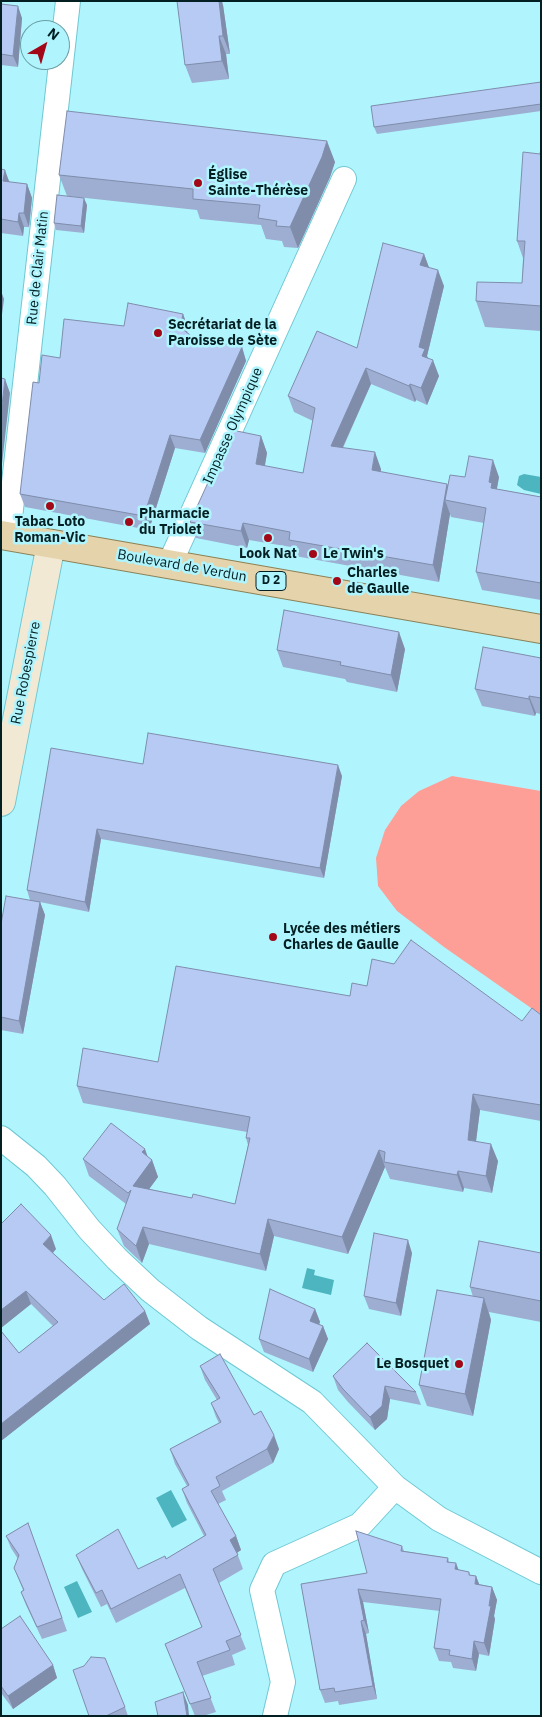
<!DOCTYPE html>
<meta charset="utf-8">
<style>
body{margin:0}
#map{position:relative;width:542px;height:1717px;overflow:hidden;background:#b0f5fd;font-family:"IBM Plex Sans",sans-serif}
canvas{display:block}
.frame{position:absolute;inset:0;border:2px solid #031f22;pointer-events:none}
.north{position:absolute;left:20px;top:20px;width:50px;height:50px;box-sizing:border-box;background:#b0f5fd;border:1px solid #6b9fa5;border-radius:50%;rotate:38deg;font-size:14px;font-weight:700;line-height:20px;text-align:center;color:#031f22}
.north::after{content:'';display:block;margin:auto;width:18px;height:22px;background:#a30819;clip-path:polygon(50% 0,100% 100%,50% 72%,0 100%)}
</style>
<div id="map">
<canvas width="542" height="1717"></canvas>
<div class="frame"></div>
<div class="north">N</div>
</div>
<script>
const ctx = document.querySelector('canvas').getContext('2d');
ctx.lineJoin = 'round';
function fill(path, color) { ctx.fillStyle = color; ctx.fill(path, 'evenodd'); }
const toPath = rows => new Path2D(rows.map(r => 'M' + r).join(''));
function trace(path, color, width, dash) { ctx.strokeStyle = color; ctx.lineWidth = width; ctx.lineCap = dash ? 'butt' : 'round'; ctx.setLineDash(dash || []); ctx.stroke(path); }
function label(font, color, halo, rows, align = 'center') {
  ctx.font = font + ' "IBM Plex Sans",sans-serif'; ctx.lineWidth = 5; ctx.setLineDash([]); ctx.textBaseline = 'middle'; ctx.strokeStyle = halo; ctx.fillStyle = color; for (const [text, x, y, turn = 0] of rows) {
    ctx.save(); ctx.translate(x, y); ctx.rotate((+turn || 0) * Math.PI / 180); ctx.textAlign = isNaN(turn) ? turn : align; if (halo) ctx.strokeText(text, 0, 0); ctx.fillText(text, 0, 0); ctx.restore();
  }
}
fill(toPath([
 [452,776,541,791,541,1015,444,947,397,911,378,886,376,858,385,830,401,806,419,791]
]), '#fe9f97');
fill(toPath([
 [524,474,541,477,541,494,524,490,517,485,519,476],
 [307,1268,315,1270,314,1275,334,1280,331,1295,302,1288],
 [171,1490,187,1520,172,1528,156,1498],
 [77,1581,92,1612,78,1618,64,1587]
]), '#4db5c0');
const street = toPath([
 [8,536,68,1],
 [170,563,344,179],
 [1,1138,36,1166,55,1186,89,1229,117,1259,150,1290,199,1328,312,1402,395,1487,439,1519,541,1572],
 [275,1716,283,1682,262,1590,274,1564,360,1525,395,1487]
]);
const secondary = toPath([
 [1,802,51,544]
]);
const primary = toPath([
 [1,535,541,629]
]);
trace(street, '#70c8d3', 26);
trace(secondary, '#70c8d3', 30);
trace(primary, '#8b8157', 30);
trace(street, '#fff', 24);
trace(secondary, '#f2e9d5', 28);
trace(primary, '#e5d3ac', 28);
fill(toPath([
 [1,4,22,18,18,67,1,65],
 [223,5,230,54,226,54,229,79,192,83,185,65],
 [541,82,541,111,377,134,374,127],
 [541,148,541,331,485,327,476,301,522,283,523,258,517,241,540,154],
 [335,162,330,177,298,248,284,247,282,241,266,239,261,225,200,219,197,210,67,196,59,175],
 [1,169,10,182,27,184,32,198,29,227,24,227,23,236,1,233],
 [87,205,84,233,56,230,54,223],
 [424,254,429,268,444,286,427,356,439,376,427,405,416,400,415,402,371,384,343,448,381,469,381,472,447,484,448,486,465,477,499,477,497,489,541,497,541,600,482,590,476,572,484,523,451,517,450,514,439,582,295,556,291,547,249,540,247,548,196,538,190,522,261,436,267,453,265,466,303,473,313,421,294,412,288,396,357,348],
 [183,314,188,328,187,332,195,339,242,347,246,361,205,453,175,448,149,530,25,507,20,494,39,383,60,358,124,326],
 [405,649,397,692,347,682,345,679,283,667,277,650],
 [541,658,541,714,536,713,535,716,482,706,475,689],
 [143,764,342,776,324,878,101,839,89,912,40,902,45,915,23,1034,1,1030,1,924,30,900,27,890],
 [350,996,522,1021,541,1015,541,1121,480,1110,476,1141,498,1161,492,1193,464,1188,463,1192,390,1179,385,1167,348,1254,274,1236,266,1271,149,1244,142,1263,124,1246,117,1229,126,1204,89,1176,83,1159,147,1157,152,1160,158,1177,149,1189,192,1198,235,1204,248,1145,246,1138,247,1132,83,1103,77,1086,158,1062],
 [1,1224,56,1249,53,1253,104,1300,145,1311,150,1324,1,1441,1,1331,19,1353,53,1326,31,1304,1,1328],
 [412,1253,401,1316,369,1309,364,1296],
 [541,1253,541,1322,489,1312,491,1320,473,1416,427,1406,419,1385,473,1297,470,1287],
 [315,1309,320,1322,319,1324,323,1326,328,1339,313,1372,264,1352,259,1339],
 [367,1343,416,1392,421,1405,390,1399,387,1419,375,1430,348,1402,338,1390,333,1376],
 [200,1366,254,1415,279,1449,273,1463,222,1491,226,1500,218,1504,236,1536,241,1550,237,1553,243,1569,219,1583,246,1649,232,1655,235,1665,202,1676,216,1712,203,1716,195,1716,165,1644,202,1628,185,1588,116,1623,107,1604,101,1607,82,1569,76,1555,138,1569,166,1559,204,1536,187,1503,182,1489,187,1486,175,1464,170,1449,219,1423,216,1417,211,1403,217,1400,205,1380],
 [28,1523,67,1631,42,1639,26,1605,21,1592,23,1590,14,1568,18,1559,11,1548,6,1536],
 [402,1546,404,1551,448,1558,449,1562,459,1570,469,1572,470,1575,476,1576,479,1584,492,1587,497,1600,494,1616,495,1619,489,1656,479,1654,476,1671,453,1668,451,1662,439,1661,434,1648,440,1611,363,1602,369,1633,366,1634,377,1699,339,1705,338,1701,325,1703,320,1690,301,1584,367,1573],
 [1,1629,53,1665,57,1678,13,1709,1,1693],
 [84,1666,125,1707,128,1716,89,1716]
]), '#9daed2');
fill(toPath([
 [218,1,222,1,223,5,230,54,223,36],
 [18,6,22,18,18,67,13,56],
 [219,36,226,54,229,79,222,61],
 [327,141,335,162,330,177,298,248,290,227],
 [5,170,10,184,3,181],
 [27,184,32,198,29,227,24,213],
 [84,198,87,205,84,233,81,226],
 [19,213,24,227,23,236,18,222],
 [424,254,430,270,420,265],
 [438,270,444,286,427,356,431,366,433,360,439,376,427,405,421,388,419,347],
 [1,291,4,299,1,322],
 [183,314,188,328,185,341,180,327],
 [242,347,246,361,205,453,200,440],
 [366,368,371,384,336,462,331,446],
 [5,379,10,393,1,473,1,414],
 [410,384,416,400,415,402,409,386],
 [170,435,175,448,149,530,144,516],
 [261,436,267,453,262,480,256,464],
 [375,452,381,469,378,487,372,470],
 [493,460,499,477,496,493,498,505,489,482],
 [447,484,453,500,445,500,450,514,439,582,433,565],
 [243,523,249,540,247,548,241,531],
 [399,632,405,649,397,692,391,675],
 [529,696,536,713,535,716,529,699],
 [338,765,342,776,324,878,320,868],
 [97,829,101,839,89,912,85,902],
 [40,902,45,915,23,1034,19,1021],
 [473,1094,480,1110,474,1157,468,1140],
 [491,1144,498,1161,492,1193,486,1176],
 [145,1149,150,1163,152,1160,158,1177,139,1203,133,1186,142,1152],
 [379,1150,385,1167,348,1254,342,1237],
 [458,1171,464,1188,463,1192,457,1175],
 [268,1219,274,1236,266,1271,260,1254],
 [143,1227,149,1244,142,1263,136,1246],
 [51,1235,56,1249,48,1258,43,1244],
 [408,1240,412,1253,401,1316,396,1303],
 [26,1291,31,1304,1,1328,1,1310],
 [484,1298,491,1320,473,1416,465,1394],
 [315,1309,320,1322,315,1334,310,1321],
 [145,1311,150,1324,1,1441,1,1424],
 [323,1326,328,1339,313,1372,309,1359],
 [385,1386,390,1399,387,1419,375,1430,370,1417],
 [274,1435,279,1449,273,1463,267,1449],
 [236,1536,241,1550,235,1554,230,1540],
 [456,1563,461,1576,455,1569],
 [476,1576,481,1589,475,1584],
 [492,1587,497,1600,494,1616,495,1619,489,1656,484,1643],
 [358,1589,363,1602,369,1633,364,1620],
 [361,1621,366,1634,377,1699,373,1686],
 [474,1641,479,1654,476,1671,472,1659],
 [53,1665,57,1678,13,1709,8,1696],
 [183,1692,188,1705,189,1716,187,1716]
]), '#7f8dab');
const building = toPath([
 [177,1,219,1,223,36,219,36,222,61,185,65,177,1],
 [1,4,18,6,13,56,1,54,1,4],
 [541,82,541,104,374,127,371,106,541,82],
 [67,111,327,141,322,157,290,227,276,226,277,221,258,218,260,205,193,199,193,189,59,175,67,111],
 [541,148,541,306,476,301,477,282,522,283,525,241,517,241,523,152,540,154,541,148],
 [1,169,5,170,3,181,27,184,24,213,19,213,18,222,1,219,1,169],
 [57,195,84,198,81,226,54,223,57,195],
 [383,243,424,254,420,265,438,270,419,347,425,349,422,356,433,360,421,388,410,384,409,386,366,368,331,446,375,452,372,470,447,484,433,565,289,540,290,532,243,523,241,531,190,522,232,430,261,436,256,464,303,473,315,408,288,396,317,331,357,348,383,243],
 [128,303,183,314,180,327,195,339,242,347,200,440,170,435,144,516,20,494,33,382,39,383,42,355,60,358,64,319,124,326,128,303],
 [1,378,5,379,1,414,1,378],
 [469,456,493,460,489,482,492,483,491,488,541,497,541,583,476,572,486,508,445,500,450,475,465,477,469,456],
 [284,610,399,632,391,675,340,665,341,662,277,650,284,610],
 [483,647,541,658,541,698,529,696,529,699,475,689,483,647],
 [148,733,338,765,320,868,97,829,85,902,27,890,51,748,143,764,148,733],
 [6,896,40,902,19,1021,1,1017,1,924,6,896],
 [411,940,522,1021,532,1008,541,1015,541,1105,473,1094,468,1140,491,1144,486,1176,458,1171,457,1175,384,1162,385,1152,379,1150,342,1237,268,1219,260,1254,143,1227,136,1246,117,1229,131,1190,128,1193,83,1159,111,1123,145,1149,142,1152,152,1160,133,1186,192,1198,193,1194,235,1204,250,1138,246,1138,250,1117,77,1086,83,1048,158,1062,176,966,350,996,352,983,367,986,372,959,394,964,411,940],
 [21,1204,51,1235,43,1244,104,1300,124,1284,145,1311,1,1424,1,1331,19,1353,58,1322,26,1291,1,1310,1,1224,21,1204],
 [374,1233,408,1240,396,1303,364,1296,374,1233],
 [479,1241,541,1253,541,1301,470,1287,479,1241],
 [270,1289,315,1309,310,1321,323,1326,309,1359,259,1339,270,1289],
 [437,1290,484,1298,465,1394,419,1385,437,1290],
 [367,1343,416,1392,385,1386,382,1406,370,1417,343,1389,333,1376,367,1343],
 [220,1354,254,1415,261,1411,274,1435,267,1449,216,1477,220,1486,211,1491,236,1536,230,1540,238,1555,213,1569,241,1635,226,1641,230,1650,197,1662,211,1698,190,1704,165,1644,202,1627,180,1574,111,1609,102,1590,96,1593,76,1555,118,1529,138,1569,165,1556,166,1559,206,1535,182,1489,189,1485,170,1449,221,1422,211,1403,220,1398,200,1366,220,1354],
 [28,1523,62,1618,37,1627,21,1592,24,1590,14,1568,19,1555,6,1536,28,1523],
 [356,1531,402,1546,401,1551,448,1558,447,1562,456,1563,455,1569,469,1572,469,1575,476,1576,475,1584,492,1587,489,1606,491,1606,484,1643,474,1641,472,1659,449,1655,450,1650,434,1648,441,1599,358,1589,364,1620,361,1621,373,1686,335,1692,334,1688,320,1690,301,1584,367,1573,356,1531],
 [20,1616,53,1665,8,1696,1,1686,1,1629,20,1616],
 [91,1657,105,1658,125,1707,106,1716,89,1716,73,1670,84,1666,91,1657],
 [183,1692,187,1716,158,1716,155,1702,183,1692]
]);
fill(building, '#b6caf4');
trace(building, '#7f8dab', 1);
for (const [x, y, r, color] of [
 [198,183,5,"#a30819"],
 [158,333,5,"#a30819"],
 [50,506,5,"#a30819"],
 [129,522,5,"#a30819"],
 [268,538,5,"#a30819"],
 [313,554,5,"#a30819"],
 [337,581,5,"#a30819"],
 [273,937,5,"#a30819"],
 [459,1364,5,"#a30819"]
]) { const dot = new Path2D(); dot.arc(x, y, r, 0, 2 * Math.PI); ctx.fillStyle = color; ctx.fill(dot); trace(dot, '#b0f5fd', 2); }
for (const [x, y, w] of [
 [271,581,30]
]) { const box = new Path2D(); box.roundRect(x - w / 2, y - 9.5, w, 19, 4); ctx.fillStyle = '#b0f5fd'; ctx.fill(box); trace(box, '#031f22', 1); }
label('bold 12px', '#031f22', null, [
 ["D 2",271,581]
]);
label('bold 14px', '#031f22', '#b0f5fd', [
 ["Église",208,175],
 ["Sainte-Thérèse",208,191],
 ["Secrétariat de la",168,325],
 ["Paroisse de Sète",168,341],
 ["Pharmacie",139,514],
 ["du Triolet",139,530],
 ["Tabac Loto",50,522,"center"],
 ["Roman-Vic",50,538,"center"],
 ["Look Nat",268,554,"center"],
 ["Le Twin's",323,554],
 ["Charles",347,573],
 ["de Gaulle",347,589],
 ["Lycée des métiers",283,929],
 ["Charles de Gaulle",283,945],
 ["Le Bosquet",449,1364,"right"]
], 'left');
label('14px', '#031f22', '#b0f5fd', [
 ["Rue de Clair Matin",38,268,-84],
 ["Impasse Olympique",233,426,-66],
 ["Boulevard de Verdun",182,566,10],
 ["Rue Robespierre",26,673,-79]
]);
</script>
